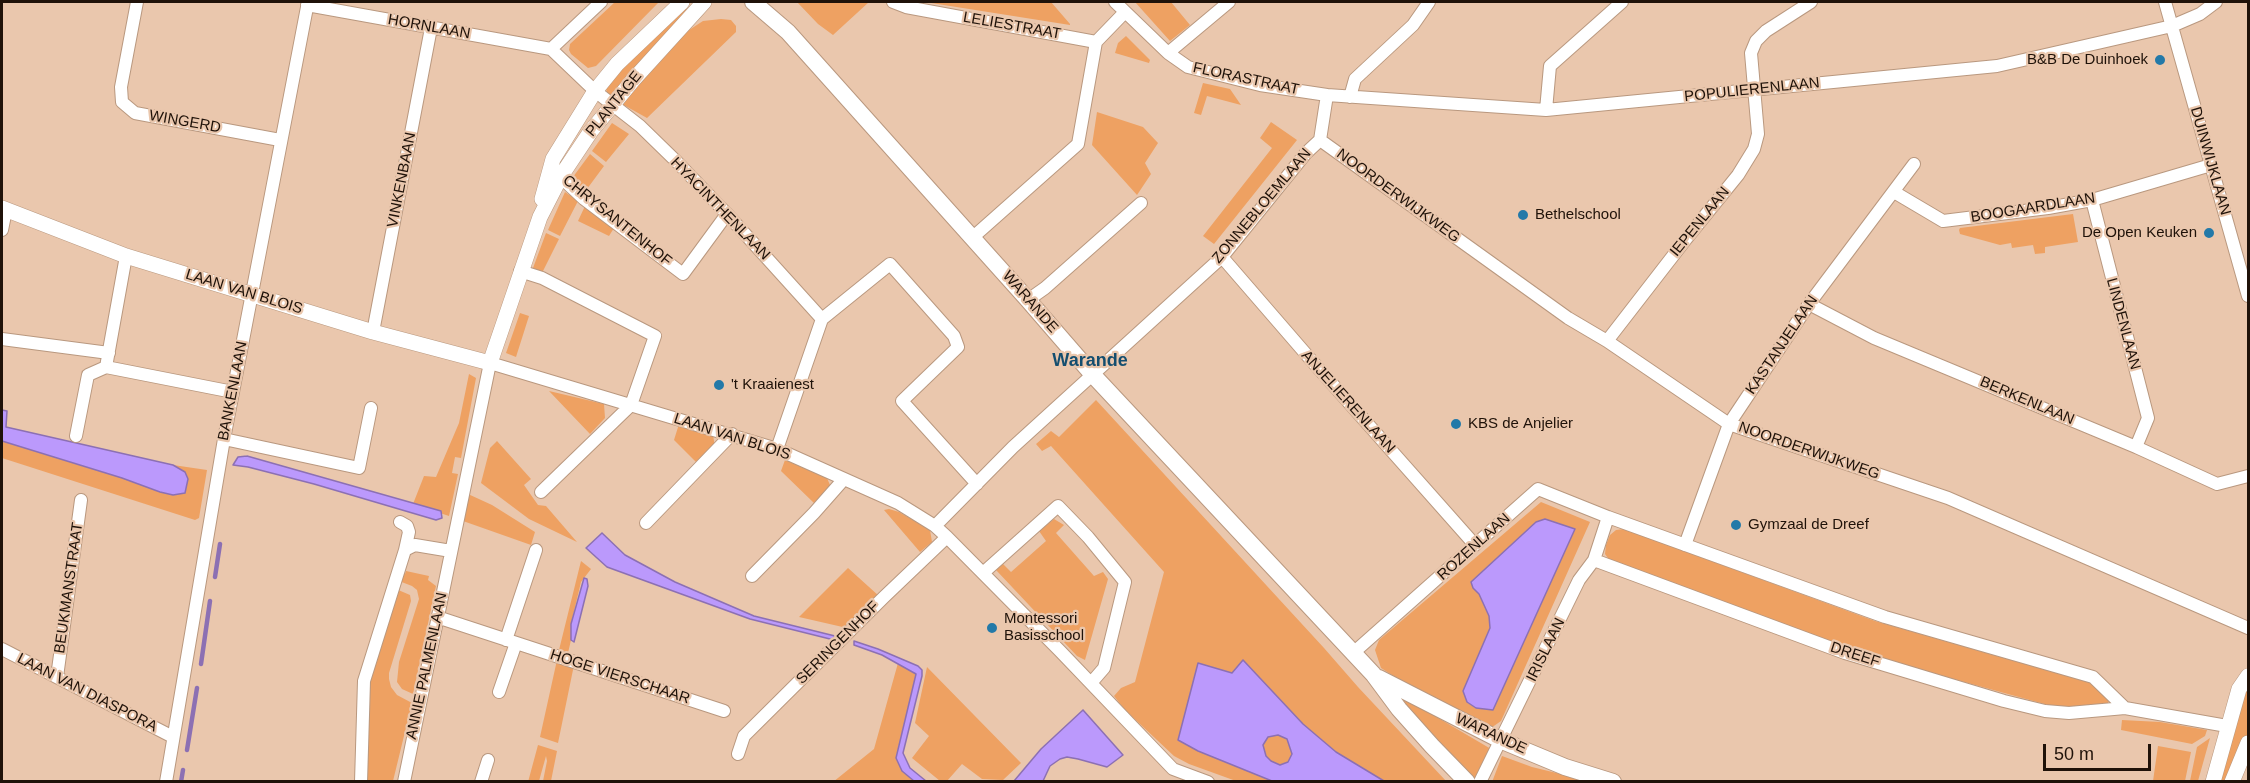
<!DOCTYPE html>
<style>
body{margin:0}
#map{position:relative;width:2250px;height:783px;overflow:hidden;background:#eac7ad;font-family:Helvetica,sans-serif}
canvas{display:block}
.frame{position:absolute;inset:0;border:3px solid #1f1209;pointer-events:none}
.scale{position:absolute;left:2043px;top:744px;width:108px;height:27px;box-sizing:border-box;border:3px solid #1f1209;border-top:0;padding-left:8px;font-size:18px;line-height:21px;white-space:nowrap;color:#1f1209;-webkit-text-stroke:4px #eac7ad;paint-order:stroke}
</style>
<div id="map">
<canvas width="2250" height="783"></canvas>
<div class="frame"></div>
<div class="scale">50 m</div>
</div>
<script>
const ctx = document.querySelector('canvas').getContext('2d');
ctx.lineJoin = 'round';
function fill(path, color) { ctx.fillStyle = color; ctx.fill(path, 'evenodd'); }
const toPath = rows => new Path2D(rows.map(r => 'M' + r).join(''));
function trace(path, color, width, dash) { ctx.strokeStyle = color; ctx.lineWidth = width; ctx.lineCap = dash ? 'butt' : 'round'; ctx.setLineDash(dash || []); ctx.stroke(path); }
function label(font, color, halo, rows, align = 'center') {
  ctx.font = font + ' Helvetica,sans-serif'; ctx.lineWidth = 4.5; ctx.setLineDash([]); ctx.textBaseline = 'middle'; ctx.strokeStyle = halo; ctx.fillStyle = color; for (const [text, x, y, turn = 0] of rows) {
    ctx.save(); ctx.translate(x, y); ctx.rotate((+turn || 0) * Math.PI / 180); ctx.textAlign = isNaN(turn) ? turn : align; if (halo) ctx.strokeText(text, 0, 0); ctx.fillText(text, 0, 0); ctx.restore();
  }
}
fill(toPath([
 [615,2,659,2,596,66,588,68,571,54,569,50,570,44],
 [797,2,869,2,833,35,818,24],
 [925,2,1051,2,1070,24,1070,25],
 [1135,2,1171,2,1190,25,1170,41],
 [684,7,688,11,613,96,608,95,606,89,628,58],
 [721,19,731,20,736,26,736,32,647,118,622,104,686,32,703,21],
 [1126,36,1150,60,1149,63,1115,53,1118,43],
 [1203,83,1230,89,1241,105,1207,96,1201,115,1194,113],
 [1097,112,1143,127,1158,143,1145,163,1151,174,1137,195,1092,145],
 [1271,122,1297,140,1214,244,1203,236,1272,148,1260,138],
 [612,123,629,134,606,162,592,151],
 [590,154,604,166,584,193,570,181],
 [565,192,578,201,560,236,548,230],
 [585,206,614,228,609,236,578,221],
 [2073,214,2078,242,2045,247,2045,253,2035,254,2033,245,2012,248,2011,243,2000,245,1960,234,1959,230,1960,228],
 [546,233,559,239,542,273,533,268],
 [520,313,529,316,516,357,506,353],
 [469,374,476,378,461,458,455,457,452,473,458,474,449,516,413,504,424,476,436,477,459,423],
 [549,391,604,404,605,418,590,434],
 [1096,400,1324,648,1358,687,1446,781,1384,781,1336,752,1303,724,1243,660,1178,740,1199,751,1272,781,1236,781,1189,764,1174,756,1125,710,1114,696,1121,688,1135,682,1164,572,1051,446,1042,451,1036,444,1051,431,1059,437],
 [679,424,713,435,715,447,698,464,674,440],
 [2,441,122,478,160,492,184,493,188,479,185,472,173,465,207,470,199,518,195,520,2,458],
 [497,441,531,479,524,485,538,505,546,506,577,542,529,519,481,483,490,448],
 [785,460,827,478,830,485,829,489,815,504,781,471],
 [468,494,492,505,535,532,531,545,463,521],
 [1541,502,1590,522,1501,721,1491,728,1428,698,1381,668,1375,650,1379,640],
 [1575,529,1493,710,1476,708,1467,702,1463,691,1490,628,1489,616,1479,594],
 [889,509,899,512,930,530,932,542,920,552,884,510],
 [1054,519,1064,525,1056,533,1094,576,1103,572,1108,579,1085,660,1077,656,996,570,1003,564,1011,572,1046,541,1039,531],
 [1624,529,1875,621,2091,683,2109,700,2107,706,2075,709,2048,705,1844,649,1610,561,1605,554,1606,545,1610,535,1616,530],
 [581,561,591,569,581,582,571,624,571,640,568,653,559,650],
 [848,568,879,596,847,628,799,617],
 [406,571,429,576,428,580,436,586,413,694,402,689,397,682,399,662,419,599,417,590,412,586,399,581,402,573,405,574],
 [396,589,410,595,411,601,389,673,389,679,391,687,397,695,412,703,393,781,363,782,369,676],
 [557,660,574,665,558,743,540,737],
 [898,663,916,674,896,757,902,771,914,781,833,782,874,749],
 [927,667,1021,763,1003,780,982,779,962,764,947,781,940,781,912,758,929,736,915,723],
 [1378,679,1411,702,1491,749,1474,781],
 [2248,685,2248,737,2226,781,2218,782,2234,715],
 [2122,720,2160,722,2207,730,2205,736,2192,744,2121,730],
 [1278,735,1287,739,1292,754,1288,762,1280,765,1271,761,1266,756,1263,745,1268,737],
 [2210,738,2198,781,2190,781,2197,747],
 [538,745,557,751,551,781,543,781,547,761,546,756,539,781,528,782],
 [2158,746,2191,752,2185,781,2153,781],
 [1502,756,1532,767,1589,781,1492,782]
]), '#eea162');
const water = toPath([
 [2,410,7,411,6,427,173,465,185,472,188,479,185,493,173,495,160,492,122,478,2,441,2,410],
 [247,456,441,511,442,518,436,520,314,484,248,467,233,465,238,457,247,456],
 [1545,519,1575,529,1493,710,1476,708,1467,702,1463,691,1490,628,1489,616,1479,594,1473,588,1471,582,1536,522,1545,519],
 [602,533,625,555,675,582,754,616,835,636,834,640,750,619,607,567,586,548,602,533],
 [584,578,587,579,588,586,574,642,571,640,571,624,584,578],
 [854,641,878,649,918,666,922,670,922,676,903,753,910,768,926,781,914,781,902,771,896,758,916,674,882,655,854,645,854,641],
 [1243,660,1303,724,1336,752,1384,781,1272,781,1198,751,1178,740,1198,663,1232,673,1243,660],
 [1278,735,1287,739,1292,754,1288,762,1280,765,1271,761,1266,756,1263,745,1268,737,1278,735],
 [1083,710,1123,755,1107,767,1078,759,1067,757,1060,759,1050,766,1043,781,1014,781,1041,749,1083,710]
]);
fill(water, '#bb99fc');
trace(water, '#8c70b3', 1.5);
trace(toPath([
 [215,577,220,544],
 [201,664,210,601],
 [187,750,197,688],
 [181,782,183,770]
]), '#8c70b3', 4.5);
const minor = toPath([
 [137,2,121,87,122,102,135,113,280,140],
 [893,2,906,7,1096,42],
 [1115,2,1168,53,1188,67,1260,85,1327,95,1546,110,1997,66,2172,26,2200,14,2216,2],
 [2165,2,2248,296],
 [307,5,551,49,595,91,640,126,677,162,727,214,822,319],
 [1096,42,1125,12],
 [551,49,601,2],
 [1168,53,1229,2],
 [1350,97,1355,79,1413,25,1429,2],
 [1546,110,1550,66,1622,2],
 [1320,140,1568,318,1607,341,1729,424,1948,498,2248,628],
 [555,172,584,199,683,274,727,214],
 [1894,192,1943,221,2048,208,2092,200,2211,165],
 [2092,200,2148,418,2136,447],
 [2,230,6,210],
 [972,238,1078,144,1096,42],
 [1222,257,1312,361,1475,545],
 [520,271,542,278,655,336,631,405,541,492],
 [1028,300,1045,288,1141,203],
 [1809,304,1874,338,2136,447,2217,484,2248,476],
 [373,332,431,28],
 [2,339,109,353],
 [1607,341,1686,239,1738,175,1754,149,1758,134,1751,53,1756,41,1766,31,1811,2],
 [106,367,233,392],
 [76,436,88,375,106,367,126,256],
 [224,439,359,468,371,408],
 [777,449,822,319,890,264,954,336,958,347,902,401,977,484],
 [400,522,407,526,409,532,405,550],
 [646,523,732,434],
 [935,526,1013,447,1222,257,1306,153,1320,140,1327,95],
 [1685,545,1729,424,1809,304,1914,164],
 [1594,560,1845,653,2004,701,2045,711,2069,713,2125,708,2227,726],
 [983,573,1058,506,1088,537,1125,582,1104,668,1091,683],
 [752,576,814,513,844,479],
 [437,617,724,711],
 [506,640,536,550],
 [2,649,173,737],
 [1352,654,1538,489,1608,517,1885,617,2093,677,2125,708],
 [57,677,81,500],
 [499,692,516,643],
 [738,754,744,736,884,597,947,537],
 [166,782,224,439,308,2],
 [361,782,364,681,405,550,415,545,451,551],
 [404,782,490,363,777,449,898,503,935,526,947,537,1060,651,1173,769,1208,782],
 [481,782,488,760],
 [1480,782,1579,580,1594,560,1608,517]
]);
const tertiary = toPath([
 [542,199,553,159,595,91,617,64,682,2],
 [2,208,126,256,373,332,490,363,540,217,561,176,591,131,634,79,704,2],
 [2213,782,2239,689,2248,676],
 [2232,782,2248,743]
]);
const secondary = toPath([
 [753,2,788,32,1028,300,1093,375,1373,674,1399,709,1432,746,1467,782],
 [1379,678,1500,740,1565,767,1613,782]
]);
trace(minor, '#b9987f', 14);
trace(tertiary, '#b9987f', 16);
trace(secondary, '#b9987f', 18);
trace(minor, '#fff', 12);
trace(tertiary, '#fff', 15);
trace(secondary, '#fff', 16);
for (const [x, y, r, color] of [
 [2160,60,6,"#2379a8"],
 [1523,215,6,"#2379a8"],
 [2209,233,6,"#2379a8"],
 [719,385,6,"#2379a8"],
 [1456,424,6,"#2379a8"],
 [1736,525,6,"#2379a8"],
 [992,628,6,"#2379a8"]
]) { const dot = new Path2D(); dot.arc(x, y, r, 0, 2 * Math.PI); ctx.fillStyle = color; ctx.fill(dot); trace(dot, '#eac7ad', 2); }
label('15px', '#1f1209', '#eac7ad', [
 ["LELIESTRAAT",1012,26,10],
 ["HORNLAAN",429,27,10],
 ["FLORASTRAAT",1246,79,12],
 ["POPULIERENLAAN",1752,90,-6],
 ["PLANTAGE",614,104,-51],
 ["WINGERD",185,122,10],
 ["DUINWIJKLAAN",2210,161,74],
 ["VINKENBAAN",402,180,-79],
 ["NOORDERWIJKWEG",1398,196,36],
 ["ZONNEBLOEMLAAN",1262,206,-50],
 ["BOOGAARDLAAN",2033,208,-9],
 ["HYACINTHENLAAN",720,209,46],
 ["CHRYSANTENHOF",617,221,39],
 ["IEPENLAAN",1700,222,-51],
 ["LAAN VAN BLOIS",244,292,17],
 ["WARANDE",1030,302,49],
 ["LINDENLAAN",2123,324,75],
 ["KASTANJELAAN",1782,345,-56],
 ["BANKENLAAN",233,391,-79],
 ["BERKENLAAN",2027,401,23],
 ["ANJELIERENLAAN",1348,402,48],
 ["LAAN VAN BLOIS",732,437,18],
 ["NOORDERWIJKWEG",1809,451,19],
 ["ROZENLAAN",1474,547,-42],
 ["BEUKMANSTRAAT",69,588,-82],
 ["SERINGENHOF",838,643,-45],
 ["IRISLAAN",1546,650,-64],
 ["DREEF",1855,655,18],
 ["ANNIE PALMENLAAN",427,666,-78],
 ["HOGE VIERSCHAAR",620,677,18],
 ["LAAN VAN DIASPORA",87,693,27],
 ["WARANDE",1491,734,25]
]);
label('15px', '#1f1209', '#eac7ad', [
 ["B&B De Duinhoek",2148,60,"right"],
 ["Bethelschool",1535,215],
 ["De Open Keuken",2197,233,"right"],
 ["'t Kraaienest",731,385],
 ["KBS de Anjelier",1468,424],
 ["Gymzaal de Dreef",1748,525],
 ["Montessori",1004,619],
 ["Basisschool",1004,636]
], 'left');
label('bold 18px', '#144e6f', '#eac7ad', [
 ["Warande",1090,361]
]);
</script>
